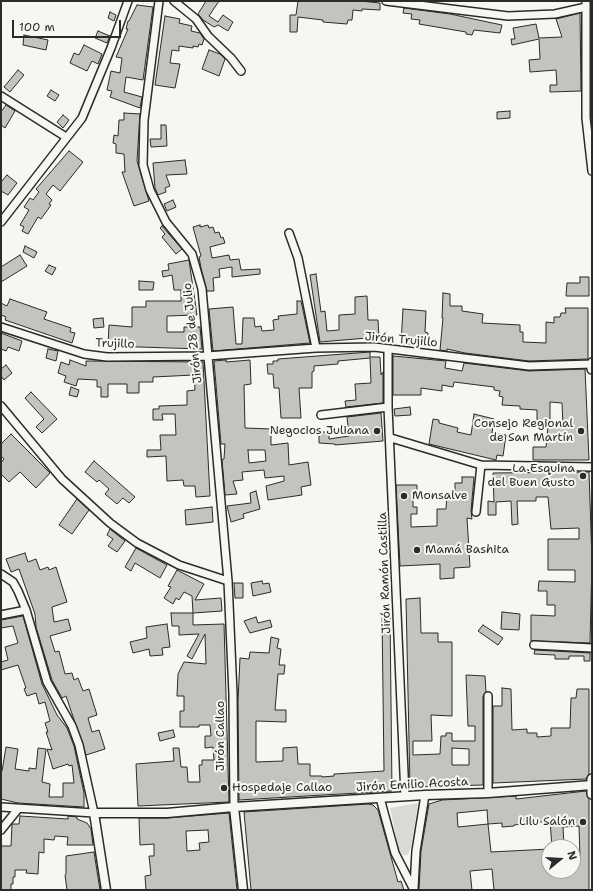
<!DOCTYPE html>
<meta charset="utf-8">
<style>
body{margin:0}
#map{position:relative;width:593px;height:891px;overflow:hidden;background:#f6f6f2;font-family:"Shantell Sans",sans-serif}
canvas{display:block}
.frame{position:absolute;inset:0;border:2px solid #2b2b2b;pointer-events:none}
.north{position:absolute;left:541px;top:839px;width:40px;height:40px;box-sizing:border-box;background:#f6f6f2;border:1px solid #a5a5a2;border-radius:50%;rotate:72deg;font-size:11px;font-weight:700;line-height:16px;text-align:center;color:#2b2b2b}
.north::after{content:'';display:block;margin:auto;width:14px;height:18px;background:#2b2b2b;clip-path:polygon(50% 0,100% 100%,50% 72%,0 100%)}
.scale{position:absolute;left:12px;top:20px;width:109px;height:18px;box-sizing:border-box;border:2px solid #2b2b2b;border-top:0;padding-left:5px;font-size:12px;line-height:14px;white-space:nowrap;color:#2b2b2b;-webkit-text-stroke:3px #f6f6f2;paint-order:stroke}
</style>
<div id="map">
<canvas width="593" height="891"></canvas>
<div class="frame"></div>
<div class="north">N</div>
<div class="scale">100 m</div>
</div>
<script>
const ctx = document.querySelector('canvas').getContext('2d');
ctx.lineJoin = 'round';
function fill(path, color) { ctx.fillStyle = color; ctx.fill(path, 'evenodd'); }
const toPath = rows => new Path2D(rows.map(r => 'M' + r).join(''));
function trace(path, color, width, dash) { ctx.strokeStyle = color; ctx.lineWidth = width; ctx.lineCap = dash ? 'butt' : 'round'; ctx.setLineDash(dash || []); ctx.stroke(path); }
function label(font, color, halo, rows, align = 'center') {
  ctx.font = font + ' "Shantell Sans",sans-serif'; ctx.lineWidth = 4; ctx.setLineDash([]); ctx.textBaseline = 'middle'; ctx.strokeStyle = halo; ctx.fillStyle = color; for (const [text, x, y, turn = 0] of rows) {
    ctx.save(); ctx.translate(x, y); ctx.rotate((+turn || 0) * Math.PI / 180); ctx.textAlign = isNaN(turn) ? turn : align; if (halo) ctx.strokeText(text, 0, 0); ctx.fillText(text, 0, 0); ctx.restore();
  }
}
fill(toPath([
 [418,803,411,847,408,855,403,855,399,851,390,808]
]), '#d9d9d5');
const building = toPath([
 [206,1,219,1,209,16,218,22,223,15,233,22,228,31,218,25,214,27,203,20,198,14,206,1],
 [298,1,360,1,380,3,380,10,362,9,362,11,353,10,352,20,348,20,347,24,323,22,323,20,298,17,297,32,290,32,290,15,296,15,298,1],
 [137,5,153,7,143,80,126,77,124,92,142,97,140,108,110,97,112,91,107,90,111,71,120,73,122,58,116,57,128,29,126,29,128,21,129,21,137,5],
 [404,8,450,14,502,25,500,33,474,30,472,35,466,34,466,32,419,24,420,20,411,19,412,14,403,13,404,8],
 [110,12,116,15,114,21,108,18,110,12],
 [580,13,581,91,550,92,550,85,557,85,556,70,530,72,529,60,540,59,539,39,512,45,511,39,515,39,513,28,536,24,539,38,562,37,556,19,580,13],
 [165,16,180,19,179,23,192,26,191,31,200,33,204,39,202,45,199,44,198,47,193,46,193,48,179,46,179,51,172,50,170,63,180,64,175,88,155,85,165,16],
 [98,31,110,36,107,43,95,38,98,31],
 [24,35,48,40,46,50,23,45,24,35],
 [84,45,102,54,98,64,92,61,87,71,70,63,74,53,79,55,84,45],
 [209,50,220,54,225,59,219,76,202,69,209,50],
 [18,70,24,75,10,92,4,87,18,70],
 [51,90,59,95,55,101,47,96,51,90],
 [6,105,15,111,5,128,1,125,1,112,6,105],
 [510,111,510,118,497,119,497,112,510,111],
 [124,113,140,114,137,161,149,201,134,206,122,172,125,172,124,154,116,153,116,144,113,143,114,135,118,136,119,120,124,120,124,113],
 [63,115,69,120,63,128,57,122,63,115],
 [161,125,166,125,167,146,151,147,150,139,161,139,161,125],
 [69,151,83,162,60,191,53,185,46,194,52,200,49,204,51,205,41,219,38,217,28,234,22,231,24,227,20,225,29,210,24,207,30,198,33,200,39,192,36,189,69,151],
 [185,160,187,174,166,175,170,186,165,188,166,192,158,195,155,188,153,163,185,160],
 [7,175,17,183,8,195,1,191,1,182,7,175],
 [173,200,176,207,167,211,164,204,173,200],
 [200,225,200,227,208,225,209,228,213,227,215,233,219,232,221,238,223,237,225,243,210,247,212,258,229,255,230,260,239,259,241,270,260,269,260,274,232,277,232,267,219,269,220,277,213,278,214,291,207,291,201,268,199,257,201,256,193,227,200,225],
 [162,226,182,249,176,254,162,237,165,234,160,228,162,226],
 [25,246,37,252,34,258,23,252,25,246],
 [20,255,27,266,1,282,1,267,20,255],
 [189,260,197,315,167,316,167,332,184,332,184,327,200,327,202,349,108,346,109,325,132,327,132,307,146,307,146,301,181,301,181,290,174,290,172,275,163,277,162,271,169,270,168,264,189,260],
 [49,265,56,268,52,275,45,271,49,265],
 [316,274,321,312,325,311,327,331,339,330,339,315,355,314,355,297,367,296,368,320,378,320,379,337,320,342,310,275,316,274],
 [580,277,589,277,589,296,566,296,567,283,580,283,580,277],
 [139,281,154,282,153,290,139,290,139,281],
 [443,293,450,294,450,306,462,306,462,311,483,314,482,323,520,325,520,332,523,332,523,342,546,343,546,322,554,323,554,317,560,317,561,313,566,313,565,308,588,308,588,359,529,361,465,353,447,349,447,351,440,350,443,318,442,318,443,293],
 [10,299,47,312,44,319,71,328,70,332,75,333,72,343,5,320,6,317,1,315,1,303,7,306,10,299],
 [297,301,301,301,310,343,213,351,209,309,233,307,236,344,242,344,243,318,254,318,255,327,261,326,262,331,274,330,273,320,279,319,278,316,297,314,297,301],
 [403,309,426,311,425,332,428,333,427,346,401,343,403,309],
 [103,318,104,327,94,328,93,319,103,318],
 [1,333,22,341,19,351,8,347,6,351,1,349,1,333],
 [48,349,58,351,56,361,46,358,48,349],
 [370,352,370,357,380,357,381,375,383,372,383,403,346,407,345,401,356,400,355,384,371,383,370,358,338,361,338,364,314,366,314,371,312,372,312,388,299,388,301,418,281,418,279,388,274,388,273,374,268,374,267,364,273,364,273,361,278,361,278,359,370,352],
 [393,356,446,361,445,368,462,371,464,363,529,371,585,369,589,460,533,460,533,447,546,447,548,426,563,426,562,403,550,402,550,422,537,422,537,410,520,409,520,406,502,405,503,397,499,396,500,391,494,390,494,387,454,382,453,387,442,385,442,391,421,388,421,395,393,395,393,356],
 [70,360,86,366,86,361,203,362,210,496,196,497,195,486,184,486,183,480,167,481,166,456,147,457,147,450,161,450,160,435,176,435,175,414,162,414,163,420,153,420,153,409,159,409,159,406,187,405,187,391,195,390,194,375,153,377,153,382,139,382,139,393,127,393,127,384,108,384,108,397,101,397,101,387,97,387,97,380,78,379,76,386,64,382,66,376,58,373,61,362,69,365,70,360],
 [226,360,226,362,250,360,251,384,244,385,245,428,271,429,271,445,288,443,289,465,308,462,311,485,301,487,302,495,268,500,266,486,284,481,284,476,265,478,264,470,242,472,243,480,233,481,237,494,225,495,222,460,224,459,225,444,221,444,214,361,226,360],
 [248,450,265,450,266,461,249,463,248,450],
 [6,365,12,373,4,380,1,376,1,369,6,365],
 [71,387,79,390,77,397,69,395,71,387],
 [31,392,57,419,42,433,36,427,44,419,25,398,31,392],
 [410,407,411,415,395,416,394,409,410,407],
 [381,413,383,441,335,445,335,444,319,443,319,432,329,432,329,439,349,436,347,417,381,413],
 [474,414,494,419,492,433,506,435,503,456,497,455,496,460,429,444,433,419,439,420,439,423,458,428,457,432,471,435,474,414],
 [11,434,50,473,36,488,20,472,9,482,1,474,1,463,4,459,1,456,1,444,11,434],
 [94,461,135,497,129,503,123,498,117,504,105,494,109,489,99,480,97,482,85,472,94,461],
 [589,472,592,561,590,643,531,641,531,615,555,616,555,605,547,605,547,591,538,591,539,581,575,582,575,570,548,570,548,539,579,539,579,528,551,529,548,497,536,497,536,501,517,501,518,524,512,525,511,501,496,502,496,515,488,515,488,501,494,502,493,473,589,472],
 [462,477,474,477,471,511,472,519,467,518,470,567,454,568,454,578,440,579,440,564,400,566,396,485,417,485,417,493,413,493,413,507,417,507,417,514,411,514,411,527,437,526,437,509,446,509,447,493,455,493,455,483,462,483,462,477],
 [256,491,260,509,243,514,244,518,231,522,227,506,251,503,250,493,256,491],
 [77,499,89,510,72,534,59,525,77,499],
 [212,507,213,522,186,525,185,510,212,507],
 [110,529,125,541,117,552,108,546,113,539,107,535,110,529],
 [136,548,167,565,160,578,135,563,131,571,125,567,136,548],
 [25,553,28,562,36,559,40,570,48,567,49,570,56,567,67,602,52,607,54,622,68,619,71,630,50,636,55,652,59,651,65,674,72,673,74,680,78,678,83,691,89,689,97,715,88,718,92,732,99,730,105,749,86,755,66,696,62,698,52,680,36,627,35,614,19,569,11,572,6,559,25,553],
 [177,570,204,584,195,600,221,598,222,611,193,613,192,596,184,592,179,600,176,598,173,604,164,598,171,587,168,586,177,570],
 [262,581,263,584,269,583,271,592,253,596,251,583,262,581],
 [234,583,243,583,243,598,235,598,234,583],
 [420,598,421,633,438,633,438,642,452,642,452,716,431,715,432,741,413,741,413,755,440,754,441,736,446,736,446,733,452,733,452,741,475,741,475,726,468,726,466,675,485,676,486,692,483,696,483,785,410,787,406,599,420,598],
 [452,748,469,749,469,765,452,765,452,748],
 [502,612,520,614,519,630,501,629,502,612],
 [171,613,193,613,193,625,224,624,229,802,138,806,136,764,174,761,173,748,179,748,181,767,187,767,188,782,200,782,199,765,202,765,202,760,214,760,213,747,205,748,205,736,211,736,210,725,199,725,199,727,180,727,180,711,184,711,184,696,177,696,178,674,184,662,206,664,205,634,192,659,187,656,199,634,179,635,179,626,172,626,171,613],
 [382,614,390,614,392,791,239,800,238,701,240,658,249,659,250,652,269,653,271,637,279,639,277,648,281,649,279,665,285,665,284,674,278,674,275,710,286,710,286,722,256,721,256,762,283,761,283,748,297,747,298,764,310,764,310,776,322,776,322,777,334,776,334,774,384,771,382,614],
 [23,616,42,684,57,715,67,728,74,746,84,793,84,807,18,803,1,799,1,771,2,771,6,747,18,749,15,769,29,771,29,768,36,769,38,748,46,749,42,782,50,784,49,797,63,797,63,783,74,783,72,765,69,766,68,764,53,769,47,749,52,750,46,732,48,732,45,723,50,721,45,702,39,704,36,693,27,696,24,689,26,688,18,665,1,670,1,662,8,660,5,647,18,643,13,626,1,628,1,620,23,616],
 [256,617,258,623,270,620,272,627,250,633,244,621,256,617],
 [167,624,170,647,162,648,163,655,150,656,149,649,133,653,130,642,147,638,146,627,167,624],
 [483,625,503,638,498,645,478,631,483,625],
 [535,650,590,653,590,661,584,661,584,656,569,656,569,659,555,659,555,655,534,654,535,650],
 [502,688,511,689,512,730,527,729,527,733,537,733,537,737,551,736,551,728,570,728,571,698,576,698,577,689,589,689,589,774,586,779,493,783,493,706,502,706,502,688],
 [173,730,175,737,160,741,158,733,173,730],
 [586,791,589,799,589,890,494,890,492,869,470,871,472,890,419,890,421,851,429,804,442,800,516,796,516,799,586,791],
 [487,810,488,824,458,827,457,813,487,810],
 [550,821,552,847,564,845,563,827,579,826,580,858,573,858,573,871,552,874,551,871,549,871,549,849,491,852,488,824,502,823,502,827,514,826,514,825,550,821],
 [368,804,373,805,378,810,398,882,401,881,404,890,251,890,244,812,368,804],
 [229,813,237,890,146,890,145,876,151,875,149,856,154,856,154,844,140,845,139,818,167,818,229,813],
 [208,830,209,842,199,843,200,850,187,851,186,831,208,830],
 [20,816,68,819,68,816,77,817,77,819,87,823,91,829,93,845,67,845,68,837,55,836,54,840,44,839,44,853,39,852,38,874,26,873,27,870,15,870,15,877,13,877,13,884,11,884,11,890,1,890,1,846,11,846,12,824,19,824,20,816],
 [94,852,100,890,67,890,65,875,66,874,66,856,94,852]
]);
fill(building, '#c3c3c0');
trace(building, '#2b2b2b', 1);
const minor = toPath([
 [159,1,144,120,143,165,150,190,166,222,192,254,202,289,228,581,233,694,234,807],
 [174,1,196,19,208,36,231,58,241,71],
 [386,1,508,16,555,14,586,7],
 [586,1,586,118,592,171],
 [1,96,66,137],
 [1,222,82,118,111,48,128,1],
 [289,233,298,258,316,348],
 [1,327,84,354,107,357,207,356,316,348,374,347,529,366,592,364,592,362],
 [388,349,388,407,405,796],
 [1,406,62,479,110,523,137,543,179,565,228,581],
 [321,415,388,407],
 [391,438,481,465,592,467],
 [476,512,481,465],
 [1,574,13,582,18,591,26,610,47,682,72,726,79,745,94,813,1,807],
 [1,615,26,610],
 [534,645,592,648],
 [488,793,488,696],
 [380,798,395,853,414,890],
 [1,830,18,809],
 [414,888,416,851,425,795]
]);
const tertiary = toPath([
 [234,807,243,890],
 [106,890,94,813,167,813,234,807,425,795,488,793,592,785]
]);
const secondary = toPath([
 [592,364,592,369],
 [592,779,592,794]
]);
trace(minor, '#2b2b2b', 10);
trace(tertiary, '#2b2b2b', 11);
trace(secondary, '#2b2b2b', 12);
trace(minor, '#f6f6f2', 7);
trace(tertiary, '#f6f6f2', 8);
trace(secondary, '#f6f6f2', 9);
for (const [x, y, r, color] of [
 [377,431,4,"#2b2b2b"],
 [581,431,4,"#2b2b2b"],
 [583,476,4,"#2b2b2b"],
 [404,496,4,"#2b2b2b"],
 [417,550,4,"#2b2b2b"],
 [224,788,4,"#2b2b2b"],
 [583,822,4,"#2b2b2b"]
]) { const dot = new Path2D(); dot.arc(x, y, r, 0, 2 * Math.PI); ctx.fillStyle = color; ctx.fill(dot); trace(dot, '#f6f6f2', 1.5); }
label('12px', '#2b2b2b', '#f6f6f2', [
 ["Jirón 28 de Julio",193,333,-96],
 ["Jirón Trujillo",401,340,5],
 ["Trujillo",115,344,2],
 ["Jirón Ramón Castilla",385,573,-92],
 ["Jirón Callao",221,736,-90],
 ["Jirón Emilio Acosta",412,785,-3]
]);
label('12px', '#2b2b2b', '#f6f6f2', [
 ["Consejo Regional",573,424],
 ["de San Martín",573,438],
 ["Negocios Juliana",369,431],
 ["La Esquina",575,469],
 ["del Buen Gusto",575,483],
 ["Monsalve",412,496,"left"],
 ["Mamá Bashita",425,550,"left"],
 ["Hospedaje Callao",232,788,"left"],
 ["Lilu Salón",575,822]
], 'right');
</script>
